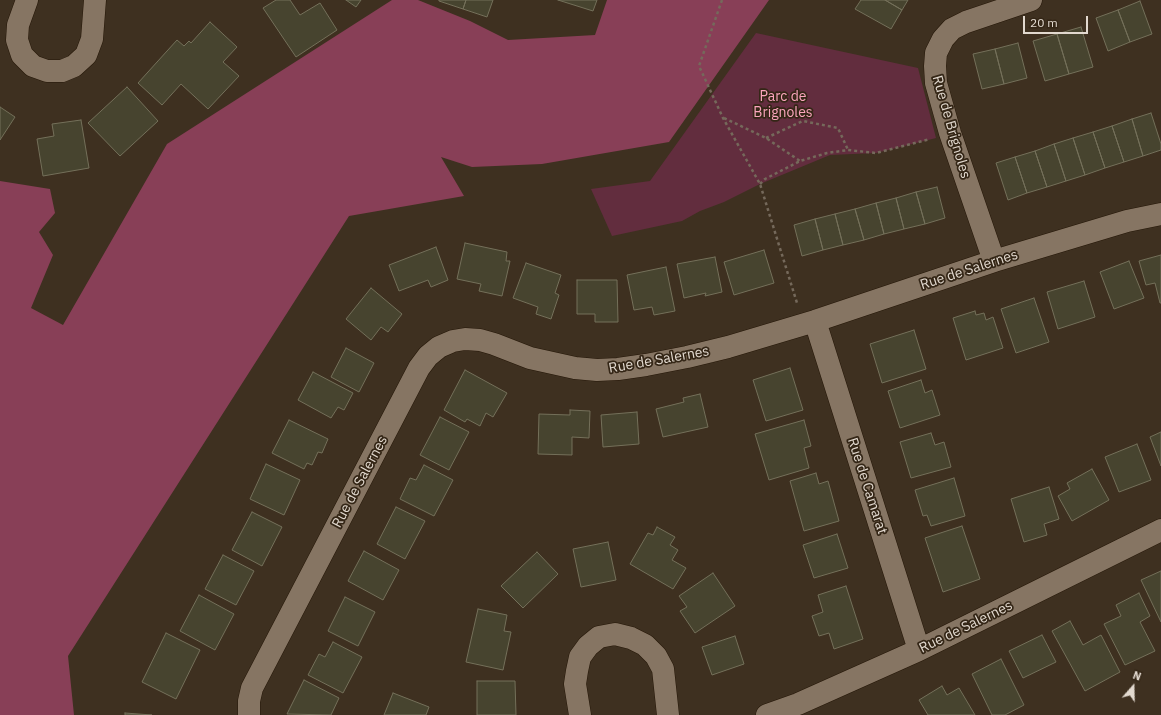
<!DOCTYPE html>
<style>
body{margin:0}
#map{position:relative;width:1161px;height:715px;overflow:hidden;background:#3e3020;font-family:"IBM Plex Sans",sans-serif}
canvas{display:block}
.north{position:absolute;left:1113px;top:667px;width:40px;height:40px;-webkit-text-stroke:3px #342616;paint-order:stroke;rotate:20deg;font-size:11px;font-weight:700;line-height:16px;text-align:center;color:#e2d9cf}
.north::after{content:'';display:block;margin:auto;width:14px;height:18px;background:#e2d9cf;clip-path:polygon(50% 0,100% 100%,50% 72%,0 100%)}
.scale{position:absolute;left:1023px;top:16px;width:65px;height:18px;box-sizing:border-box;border:2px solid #e2d9cf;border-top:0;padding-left:5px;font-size:12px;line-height:14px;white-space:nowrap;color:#e2d9cf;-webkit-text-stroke:3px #342616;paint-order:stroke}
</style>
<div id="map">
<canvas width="1161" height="715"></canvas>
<div class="north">N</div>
<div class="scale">20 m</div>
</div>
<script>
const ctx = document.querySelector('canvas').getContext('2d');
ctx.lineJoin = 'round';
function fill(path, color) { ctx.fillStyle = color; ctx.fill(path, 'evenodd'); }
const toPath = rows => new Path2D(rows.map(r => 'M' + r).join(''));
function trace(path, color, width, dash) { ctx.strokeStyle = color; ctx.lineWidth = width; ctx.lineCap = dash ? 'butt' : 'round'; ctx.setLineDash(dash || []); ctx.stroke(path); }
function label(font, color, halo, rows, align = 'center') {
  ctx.font = font + ' "IBM Plex Sans",sans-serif'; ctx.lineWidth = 3.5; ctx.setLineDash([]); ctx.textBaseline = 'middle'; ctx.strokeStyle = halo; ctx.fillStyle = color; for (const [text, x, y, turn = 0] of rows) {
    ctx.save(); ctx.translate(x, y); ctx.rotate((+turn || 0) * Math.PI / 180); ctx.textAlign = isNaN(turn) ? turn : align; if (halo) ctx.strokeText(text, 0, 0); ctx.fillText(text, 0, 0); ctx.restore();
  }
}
fill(toPath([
 [756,33,918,68,936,138,876,153,830,155,760,184,724,202,700,211,682,221,612,236,591,189,650,181]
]), '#622d3e');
fill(toPath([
 [392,0,418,0,470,21,508,40,595,35,607,0,769,0,669,142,542,164,472,167,441,157,464,196,349,216,68,656,74,715,0,715,0,181,50,189,55,213,39,232,53,255,31,308,63,325,167,144]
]), '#883f57');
const building = toPath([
 [276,0,290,0,300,15,320,3,337,30,296,57,263,8,276,0],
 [346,0,361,0,356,7,346,0],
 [439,0,466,0,463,9,439,1,439,0],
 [466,0,493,0,487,17,463,9,466,0],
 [558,0,597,0,593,11,558,0],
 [861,0,885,0,902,10,891,29,855,9,861,0],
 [885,0,908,0,902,10,885,0],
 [1140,1,1152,34,1130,42,1118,10,1140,1],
 [1118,10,1130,42,1108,51,1096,18,1118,10],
 [210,22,237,47,223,62,239,76,208,109,181,84,162,105,138,83,177,40,184,46,189,41,191,43,210,22],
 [1081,27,1093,67,1069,74,1057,34,1081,27],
 [1057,34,1069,74,1045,81,1033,41,1057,34],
 [1018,43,1027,78,1004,84,995,49,1018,43],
 [995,49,1004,84,982,89,973,54,995,49],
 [127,87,158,121,120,156,88,123,127,87],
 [0,107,15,117,0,140,0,107],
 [1151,113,1161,144,1161,150,1143,156,1132,119,1151,113],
 [1132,119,1143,156,1124,162,1112,126,1132,119],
 [81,120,89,168,43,176,37,139,54,136,52,124,81,120],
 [1112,126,1124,162,1105,168,1093,132,1112,126],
 [1093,132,1105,168,1085,175,1073,138,1093,132],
 [1073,138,1085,175,1066,181,1054,144,1073,138],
 [1054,144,1066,181,1047,187,1035,151,1054,144],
 [1035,151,1047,187,1027,193,1015,157,1035,151],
 [1015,157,1027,193,1008,200,996,163,1015,157],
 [937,187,945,218,925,224,916,192,937,187],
 [916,192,925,224,904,229,896,198,916,192],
 [896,198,904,229,884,234,876,203,896,198],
 [876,203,884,234,864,240,855,209,876,203],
 [855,209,864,240,843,245,835,214,855,209],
 [835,214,843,245,823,250,815,219,835,214],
 [815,219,823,250,802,256,794,225,815,219],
 [465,243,507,252,506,261,510,261,502,296,479,291,481,284,457,279,465,243],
 [436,247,448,280,431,287,428,280,399,291,389,265,436,247],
 [764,250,774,283,734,295,724,262,764,250],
 [1161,255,1161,303,1160,303,1155,283,1146,285,1139,261,1161,255],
 [715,257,722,292,705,296,706,293,684,298,677,264,715,257],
 [1129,261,1144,298,1114,309,1100,272,1129,261],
 [526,263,561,275,555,293,559,295,551,319,536,314,538,307,513,298,526,263],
 [666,267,675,311,654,315,652,307,634,310,627,275,666,267],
 [577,280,617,280,618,322,595,322,595,314,577,314,577,280],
 [1084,281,1095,317,1058,329,1047,292,1084,281],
 [371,288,402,314,388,332,381,327,371,340,346,319,371,288],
 [1034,298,1049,342,1016,353,1001,309,1034,298],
 [975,311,976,315,984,313,986,320,993,317,1003,348,966,360,953,318,975,311],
 [914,330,926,369,882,383,870,344,914,330],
 [346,348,374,363,359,392,331,377,346,348],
 [790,368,803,410,766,421,753,380,790,368],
 [465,370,507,393,493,417,486,413,480,426,467,419,465,422,444,410,465,370],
 [313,372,353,393,344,410,338,407,331,418,298,400,313,372],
 [921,380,925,393,932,390,940,415,900,428,888,391,921,380],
 [700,394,708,427,663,437,656,409,684,402,683,398,700,394],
 [570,410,590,411,589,438,572,437,572,455,538,454,539,414,570,415,570,410],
 [637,412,639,444,603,447,601,415,637,412],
 [440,417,469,432,449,470,420,455,440,417],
 [289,420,328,439,322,453,318,452,312,465,307,463,304,469,272,453,289,420],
 [804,420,811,446,804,448,809,468,769,480,755,434,804,420],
 [1161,432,1161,466,1150,437,1161,432],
 [931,433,935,445,944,442,951,467,911,478,900,442,931,433],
 [1137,444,1151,480,1119,492,1105,457,1137,444],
 [266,464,300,480,284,515,250,499,266,464],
 [424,465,453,480,434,516,400,499,410,478,416,480,424,465],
 [1092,469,1109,500,1072,521,1058,496,1070,489,1067,483,1092,469],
 [816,473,819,484,828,481,839,521,804,531,790,481,816,473],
 [954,478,965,516,931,526,927,515,923,516,915,490,954,478],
 [1049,487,1059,519,1044,524,1047,535,1024,542,1011,499,1049,487],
 [396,507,425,521,405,559,377,544,396,507],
 [252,512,282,527,262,566,232,550,252,512],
 [962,526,980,579,943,592,925,538,962,526],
 [657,527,675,537,670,545,678,550,672,560,686,568,673,589,630,564,648,533,653,535,657,527],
 [837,534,848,568,814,578,803,545,837,534],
 [608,542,616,580,581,587,573,549,608,542],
 [364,551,399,570,383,600,348,581,364,551],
 [537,552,558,574,523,608,501,586,537,552],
 [223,555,254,571,236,605,205,589,223,555],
 [1161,571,1161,622,1141,580,1161,571],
 [713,573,735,606,695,633,680,611,687,607,679,596,713,573],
 [846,586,863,639,834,649,829,633,819,636,812,616,823,612,818,595,846,586],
 [1139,593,1150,616,1140,622,1155,651,1125,665,1104,624,1121,616,1116,605,1139,593],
 [199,595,234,614,215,650,180,631,199,595],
 [345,597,375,612,358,646,328,631,345,597],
 [478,609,507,615,504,631,511,632,503,670,466,662,478,609],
 [1070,621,1083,645,1101,635,1120,672,1085,691,1052,631,1070,621],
 [166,633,200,650,176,699,142,682,166,633],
 [1042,635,1056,662,1023,678,1009,651,1042,635],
 [735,636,744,664,712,675,702,647,735,636],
 [333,642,362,657,343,693,308,675,319,654,325,657,333,642],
 [1001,659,1024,705,1005,715,992,715,972,674,1001,659],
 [304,680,339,698,331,715,287,714,304,680],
 [477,681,515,681,516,715,477,715,477,681],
 [942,686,947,695,959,688,975,715,928,715,919,700,942,686],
 [393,693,429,707,426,715,384,715,393,693],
 [125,713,152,715,125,715,125,713]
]);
fill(building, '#47442f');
trace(building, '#74705a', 1);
const street = toPath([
 [27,0,18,25,17,40,22,55,33,66,47,71,62,71,74,66,86,55,92,39,95,0],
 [994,261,950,133,936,83,935,66,936,53,943,39,952,29,966,22,1031,0],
 [815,321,919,650],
 [249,715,249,701,252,688,419,368,428,356,439,347,453,341,465,339,480,340,494,344,530,358,575,368,597,370,618,369,646,365,687,357,728,347,815,321,994,261,1127,221,1161,214],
 [580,715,575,684,577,671,580,657,588,646,599,637,615,634,631,638,645,645,656,656,663,669,668,715],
 [767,715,798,704,919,650,1161,530]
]);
trace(street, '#251708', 23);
trace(toPath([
 [722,0,699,66,723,118,760,184,797,303],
 [724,118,766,138,800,161],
 [766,138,803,121,838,128,848,150],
 [760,184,765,179,800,161,827,153,848,150,876,153,930,139]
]), '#75695b', 2.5, [3, 3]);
trace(street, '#867563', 22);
label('14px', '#fba5bd', '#342616', [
 ["Parc de",783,97],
 ["Brignoles",783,113]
]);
label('14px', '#e2d9cf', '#342616', [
 ["Rue de Brignoles",951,127,74],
 ["Rue de Salernes",969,270,-18],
 ["Rue de Salernes",659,360,-10],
 ["Rue de Salernes",360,482,-62],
 ["Rue de Camarat",867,486,72],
 ["Rue de Salernes",966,627,-26]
]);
</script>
